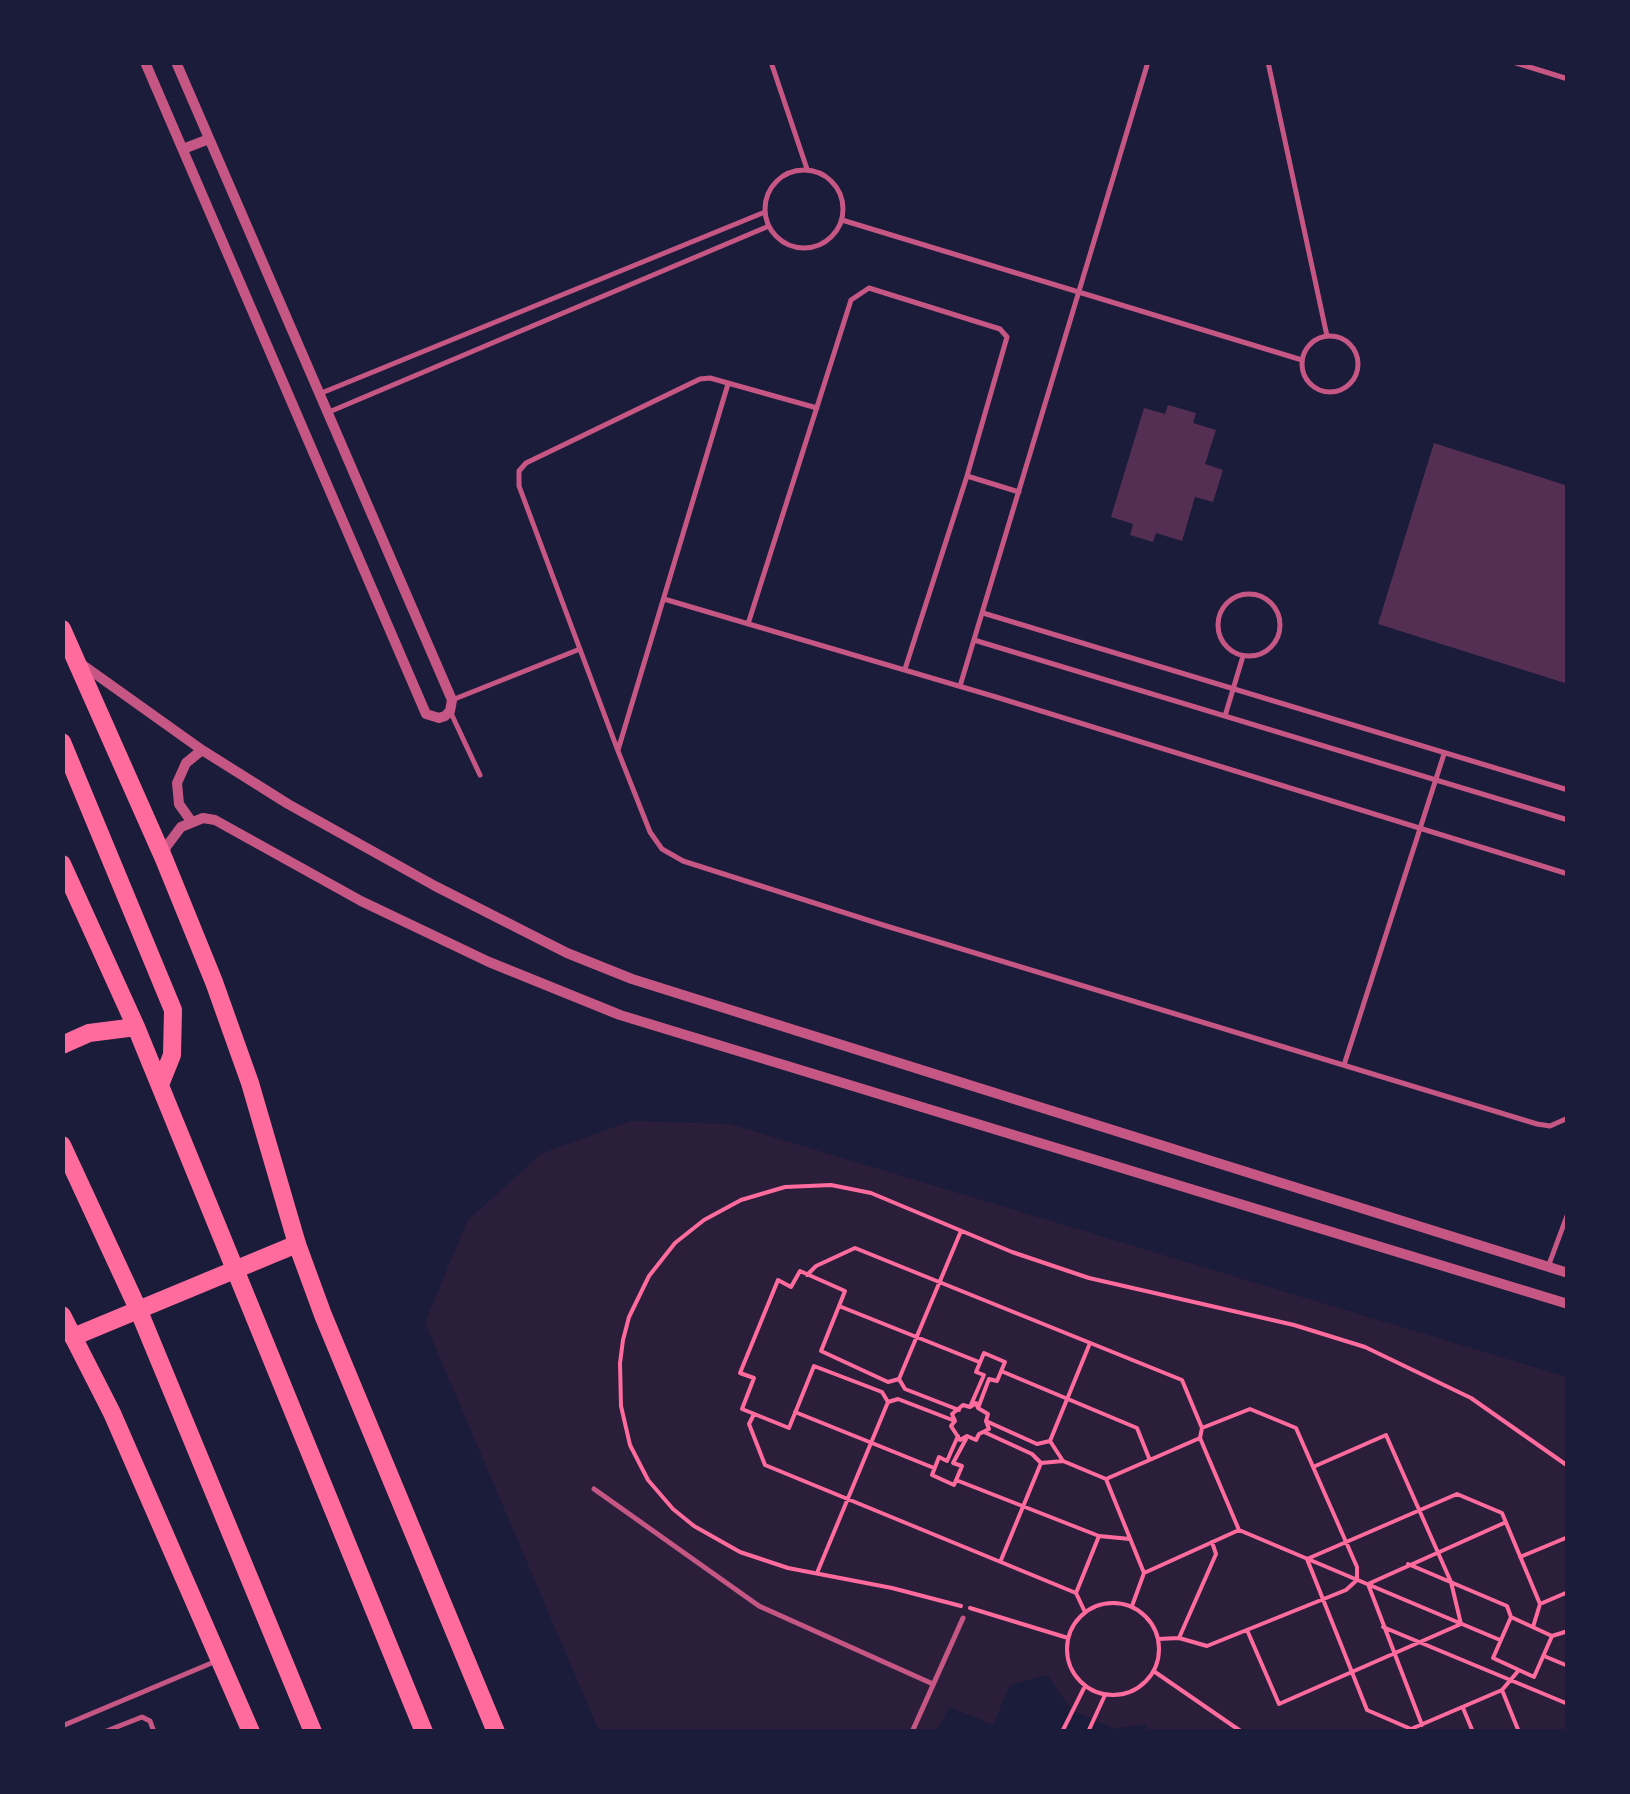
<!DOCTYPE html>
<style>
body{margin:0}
#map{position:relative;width:1630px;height:1794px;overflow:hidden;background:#1b1b3a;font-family:Mulish,sans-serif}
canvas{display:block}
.frame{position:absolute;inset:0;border:65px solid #1b1b3a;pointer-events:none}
</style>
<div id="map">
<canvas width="1630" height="1794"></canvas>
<div class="frame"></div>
</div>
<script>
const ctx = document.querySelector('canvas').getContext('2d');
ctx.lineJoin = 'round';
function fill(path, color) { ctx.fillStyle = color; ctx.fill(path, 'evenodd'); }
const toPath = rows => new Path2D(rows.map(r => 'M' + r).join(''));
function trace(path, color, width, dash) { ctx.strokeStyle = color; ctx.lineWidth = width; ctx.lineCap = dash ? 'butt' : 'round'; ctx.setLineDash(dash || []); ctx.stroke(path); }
fill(toPath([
 [630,1121,730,1124,1567,1377,1567,1731,1148,1732,1145,1724,1114,1729,1072,1710,1047,1675,1010,1685,993,1725,949,1707,937,1731,599,1731,425,1323,467,1221,541,1154]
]), '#2a1e3b');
fill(toPath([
 [1168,405,1196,413,1193,423,1216,430,1205,464,1223,470,1213,502,1195,497,1182,541,1156,533,1153,542,1130,535,1133,524,1111,517,1144,408,1165,414],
 [1434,443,1568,486,1568,684,1378,624]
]), '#542f53');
trace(toPath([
 [807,1275,816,1266,855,1248,1182,1380,1202,1428,1200,1438,1239,1530,1144,1573,1106,1479,1200,1438],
 [839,1306,979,1362],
 [1001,1371,1137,1428,1149,1458],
 [899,1379,961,1231],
 [970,1407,976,1403,978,1408,988,1414,986,1421,989,1429,979,1434,976,1440,967,1436,960,1440,951,1426,955,1421,952,1414,963,1405,970,1407,984,1375,976,1372,984,1353,1005,1362,997,1381,989,1379,978,1408],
 [795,1412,934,1468],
 [754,1414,749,1424,765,1465,1076,1593],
 [955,1421,898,1399,888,1402,882,1392,814,1366,789,1428,742,1409,754,1378,740,1373,778,1280,791,1287,800,1271,845,1291,821,1351,888,1382,899,1379,905,1389,959,1410],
 [986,1421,1037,1444,1050,1441,1063,1461],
 [984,1432,1032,1454,1041,1463,1063,1461,1106,1479],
 [958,1436,947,1461,939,1457,932,1475,954,1485,962,1466,953,1463,966,1439],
 [1050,1441,1090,1343],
 [956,1480,1099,1536,1130,1539],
 [1239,1530,1500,1640],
 [1520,1557,1568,1537],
 [1001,1560,1041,1463],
 [1408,1564,1507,1606,1511,1617],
 [817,1573,888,1402],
 '1067 1649a46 46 0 1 1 92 0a46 46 0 1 1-92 0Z',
 [1540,1604,1568,1592],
 [961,1606,892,1588,788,1568,740,1552,694,1526,673,1509,648,1480,630,1445,621,1406,620,1363,623,1340,629,1317,649,1276,675,1243,704,1220,741,1200,785,1187,831,1185,871,1193,1012,1252,1089,1278,1294,1325,1365,1347,1471,1398,1568,1466],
 [1132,1606,1144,1573],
 [970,1608,1068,1638],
 [1084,1610,1076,1593,1099,1536],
 [1511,1617,1552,1636,1534,1677,1493,1658,1511,1617],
 [1383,1627,1568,1704],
 [1247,1630,1279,1704,1461,1624,1451,1582,1386,1435,1313,1467],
 [1552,1636,1568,1631],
 [1179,1638,1216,1554,1212,1542],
 [1158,1639,1179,1638,1207,1646,1346,1590,1357,1580,1357,1567,1296,1428,1250,1409,1202,1428],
 [1544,1656,1568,1666],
 [1519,1670,1502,1690,1411,1729,1367,1710,1307,1559,1457,1494,1502,1513,1540,1604,1533,1627],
 [1155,1672,1242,1732],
 [1502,1690,1519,1732],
 [1463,1708,1473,1732],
 [1422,1725,1368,1584,1504,1523],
 [1062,1732,1085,1686],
 [1088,1732,1105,1695]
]), '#ff6b9d', 4);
trace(toPath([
 [771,62,807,169],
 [1268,62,1327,336],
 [1513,62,1568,79],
 '765 209a39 39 0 1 1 78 0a39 39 0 1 1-78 0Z',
 [842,220,1302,360],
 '1302 364a28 28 0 1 1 56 0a28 28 0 1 1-56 0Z',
 [319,394,765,212],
 [817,408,710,378,700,379,526,463,519,471,519,486,618,751,650,832,662,849,683,861,883,925,1537,1124,1550,1126,1568,1118],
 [329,412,769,226],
 [967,476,1019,492],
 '1218 625a31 31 0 1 1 62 0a31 31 0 1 1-62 0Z',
 [664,599,996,697,1568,874],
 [983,613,1568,790],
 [748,624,851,300,869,288,1000,329,1007,337,967,476,905,669],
 [974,640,1568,820],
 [960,686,1148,62],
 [452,700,580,649],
 [450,711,480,775],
 [1225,716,1243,656],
 [618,750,728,384],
 [1344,1065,1444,754],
 [1548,1267,1568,1213],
 [594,1489,759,1606,933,1684],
 [62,1726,214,1662],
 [104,1732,142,1717,150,1721,154,1732],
 [912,1732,963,1618]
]), '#c65784', 5);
trace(toPath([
 [145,62,426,714,439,718,445,716,450,711,452,700,176,62],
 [183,149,209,139],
 [80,663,202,750,288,804,435,886,567,953,632,979,1568,1273],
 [191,821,179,804,177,783,186,763,202,750],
 [164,858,166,847,181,827,203,818,215,820,361,901,489,962,620,1015,1568,1304]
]), '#c65784', 10);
trace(toPath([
 [62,629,164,859,214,982,250,1083,297,1244,323,1315,496,1732],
 [62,1315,112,1413,251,1732]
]), '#ff6b9d', 18);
trace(toPath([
 [62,742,173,1010,172,1055,160,1085],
 [62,864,136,1027,424,1732],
 [62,1045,89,1033,136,1027],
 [62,1145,138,1309,313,1732],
 [73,1337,297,1244]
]), '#ff6b9d', 18);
</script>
